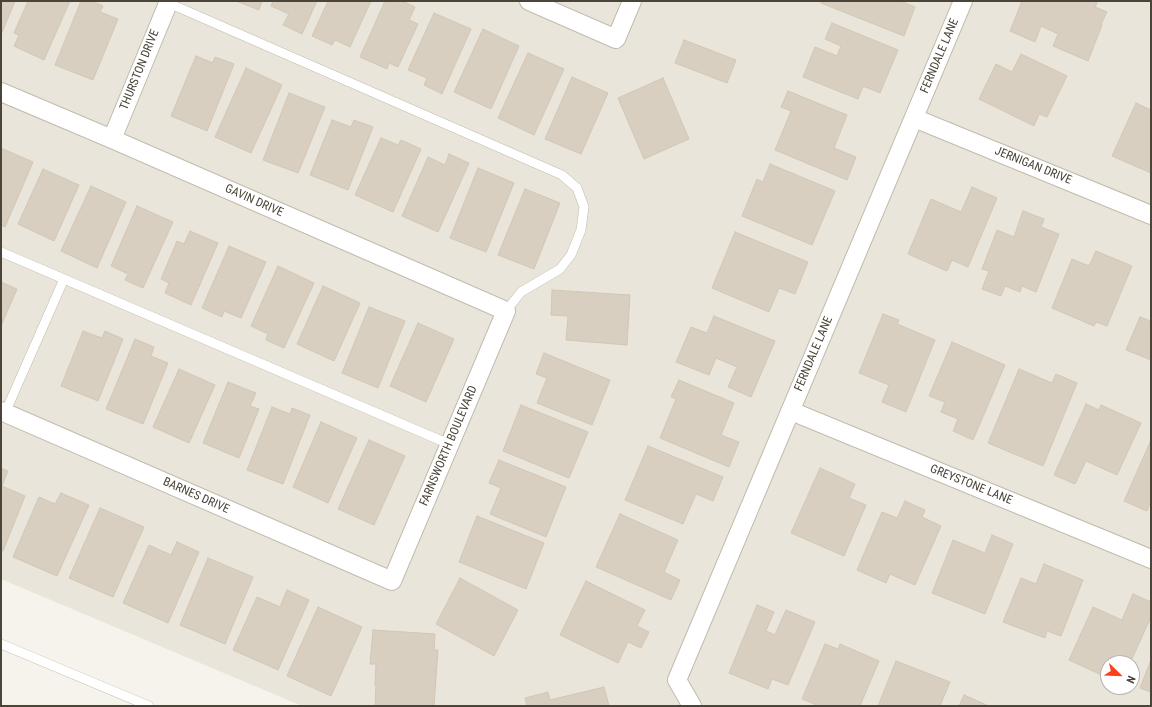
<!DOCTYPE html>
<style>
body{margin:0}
#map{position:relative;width:1152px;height:707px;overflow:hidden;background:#f6f3ec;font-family:"Roboto Condensed",sans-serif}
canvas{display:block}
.frame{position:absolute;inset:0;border:2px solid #4b4439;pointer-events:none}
.north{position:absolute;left:1100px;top:655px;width:40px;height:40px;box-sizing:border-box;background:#fff;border:1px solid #b7b4b0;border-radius:50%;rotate:113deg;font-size:11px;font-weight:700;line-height:16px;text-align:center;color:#4b4439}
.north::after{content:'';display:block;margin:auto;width:14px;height:18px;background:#fc3f1d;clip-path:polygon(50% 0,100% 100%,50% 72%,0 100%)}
</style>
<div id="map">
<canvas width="1152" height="707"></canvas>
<div class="frame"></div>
<div class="north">N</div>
</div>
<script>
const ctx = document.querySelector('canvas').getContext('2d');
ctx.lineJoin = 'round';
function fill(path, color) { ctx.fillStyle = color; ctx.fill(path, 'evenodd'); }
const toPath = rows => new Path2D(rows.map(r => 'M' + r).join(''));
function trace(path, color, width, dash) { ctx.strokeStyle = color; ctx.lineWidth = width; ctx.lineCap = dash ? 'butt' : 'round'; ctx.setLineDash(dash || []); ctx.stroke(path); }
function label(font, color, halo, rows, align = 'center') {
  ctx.font = font + ' "Roboto Condensed",sans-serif'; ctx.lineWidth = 3; ctx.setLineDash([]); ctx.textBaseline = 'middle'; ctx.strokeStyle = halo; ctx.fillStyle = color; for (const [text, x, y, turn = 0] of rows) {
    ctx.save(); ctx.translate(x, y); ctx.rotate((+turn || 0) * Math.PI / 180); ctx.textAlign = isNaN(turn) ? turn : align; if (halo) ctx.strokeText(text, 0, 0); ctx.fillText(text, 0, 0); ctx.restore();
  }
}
fill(toPath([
 [1,1,1151,1,1151,706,302,706,1,579],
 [1108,663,1132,663,1132,687,1108,687]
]), '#eae5da');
const building = toPath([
 [1,1,15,1,1,35,1,1],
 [28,1,70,1,44,60,14,46,19,35,14,33,28,1],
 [81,1,92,1,103,6,100,12,118,19,93,80,55,65,81,1],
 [236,1,262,1,259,10,236,1],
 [273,1,317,1,302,34,283,25,289,14,271,6,273,1],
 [328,1,371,1,350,47,335,40,332,45,312,36,328,1],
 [385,1,402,1,415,7,409,20,418,24,398,67,389,63,387,69,360,57,385,1],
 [821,1,900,1,915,7,904,36,821,3,821,1],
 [1022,1,1098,1,1095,7,1107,12,1101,24,1102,25,1088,61,1053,46,1058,34,1041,26,1035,42,1010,31,1022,1],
 [434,13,471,29,442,94,424,85,427,78,408,70,434,13],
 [832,23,898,50,880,93,863,86,858,99,803,77,815,47,837,56,841,46,825,39,832,23],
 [483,29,519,46,491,109,454,92,483,29],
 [684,40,736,60,727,83,675,63,684,40],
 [528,53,564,69,534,135,498,118,528,53],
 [1021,54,1067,76,1047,117,1039,114,1034,126,979,99,996,64,1012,72,1021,54],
 [196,56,213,63,215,57,234,64,207,131,171,116,196,56],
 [246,68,282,85,251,153,215,137,246,68],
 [572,77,608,93,581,154,545,139,572,77],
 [663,78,689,139,644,159,618,98,663,78],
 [788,91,847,115,834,148,856,157,847,180,775,150,791,111,781,107,788,91],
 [289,93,325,107,298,173,263,160,289,93],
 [1136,103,1151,110,1151,173,1112,156,1136,103],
 [332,120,351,127,354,120,373,127,348,190,310,175,332,120],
 [381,138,398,145,401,140,421,149,393,212,355,195,381,138],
 [1,148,33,162,5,227,1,225,1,148],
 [449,154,469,163,438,232,402,216,428,157,445,165,449,154],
 [770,164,835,191,812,245,742,216,757,179,763,182,770,164],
 [478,168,514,183,486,252,450,238,478,168],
 [43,169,79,185,54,241,18,224,43,169],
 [91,186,126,202,97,268,61,251,91,186],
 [972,187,997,198,968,267,952,260,947,271,908,254,931,199,961,212,972,187],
 [525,189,560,203,534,269,498,255,525,189],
 [137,206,173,222,143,288,125,280,128,274,111,266,137,206],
 [1023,211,1044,219,1041,227,1059,234,1036,292,1022,286,1020,292,1005,286,1001,296,982,289,989,271,982,269,997,230,1014,237,1023,211],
 [190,231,218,243,191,305,165,293,169,283,161,279,177,241,184,244,190,231],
 [735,232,808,262,795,294,779,288,769,312,712,288,735,232],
 [229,246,266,262,241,318,224,311,222,317,202,308,229,246],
 [1096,251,1132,266,1107,326,1096,322,1094,326,1052,308,1072,259,1089,266,1096,251],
 [278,266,314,283,284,348,266,340,268,334,251,326,278,266],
 [1,282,17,289,1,326,1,282],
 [323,286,360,303,334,361,297,344,323,286],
 [552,290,630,295,627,345,566,340,568,316,551,315,552,290],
 [369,307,405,321,378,388,342,373,369,307],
 [883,314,899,320,897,324,935,340,906,412,882,402,889,385,859,373,883,314],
 [714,316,775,341,751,397,728,387,737,367,716,358,709,375,676,362,691,327,707,333,714,316],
 [1140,317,1151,321,1151,360,1126,350,1140,317],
 [418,323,454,339,426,402,390,386,418,323],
 [83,331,102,338,105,331,123,339,98,401,61,386,83,331],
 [135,339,154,347,151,356,168,363,143,424,106,409,135,339],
 [952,342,1005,365,973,440,953,431,958,419,941,412,945,402,929,396,952,342],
 [544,353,610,380,592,425,537,403,547,378,536,374,544,353],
 [179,369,215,385,189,443,153,427,179,369],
 [1019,369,1052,383,1056,374,1077,383,1043,466,988,443,1019,369],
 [679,380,734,403,721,435,739,442,729,467,660,438,676,399,671,397,679,380],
 [228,382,256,393,250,406,259,409,239,458,203,443,228,382],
 [1086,404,1099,410,1101,405,1141,423,1117,475,1086,461,1075,484,1054,475,1086,404],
 [521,405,588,432,569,478,503,451,521,405],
 [272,407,290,414,292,408,310,415,283,484,247,470,272,407],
 [321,422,357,438,328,503,293,487,321,422],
 [369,440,405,456,374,525,338,509,369,440],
 [1151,440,1151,501,1147,511,1124,501,1151,440],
 [648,446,723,477,713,501,696,494,683,524,625,500,648,446],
 [499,460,566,487,546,537,490,514,501,488,489,483,499,460],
 [1,468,8,471,2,486,25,496,3,551,1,550,1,468],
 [820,468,855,484,849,498,866,505,844,556,791,533,820,468],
 [61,493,89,505,57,576,13,557,39,497,55,504,61,493],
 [905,501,925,510,922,517,941,526,915,585,890,574,886,583,857,570,882,512,897,518,905,501],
 [100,508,144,527,113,597,69,578,100,508],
 [620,514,678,540,664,572,680,580,671,600,596,567,620,514],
 [477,516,544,543,526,589,459,562,477,516],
 [992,535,1013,544,985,614,932,593,953,540,985,553,992,535],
 [177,542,199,552,168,623,123,603,149,545,171,555,177,542],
 [208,558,253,577,225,644,180,625,208,558],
 [1044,564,1083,580,1061,636,1047,631,1045,638,1003,622,1021,578,1036,584,1044,564],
 [460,578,518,610,494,656,436,624,460,578],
 [586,581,645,610,637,626,649,632,641,648,628,642,618,663,560,635,586,581],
 [287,590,309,600,278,670,233,650,257,597,280,607,287,590],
 [1133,594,1151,602,1151,617,1130,663,1108,663,1108,678,1069,660,1093,607,1122,620,1133,594],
 [757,605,774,612,766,631,775,635,786,610,815,622,788,685,772,679,768,689,729,673,757,605],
 [318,607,362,627,331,696,287,676,318,607],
 [373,630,435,634,434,650,438,650,434,706,375,706,376,685,375,685,376,664,370,664,373,630],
 [825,644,838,649,840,644,879,661,860,706,819,706,802,699,825,644],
 [1151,660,1151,692,1140,688,1151,660],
 [896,661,950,682,940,706,878,706,896,661],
 [604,687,609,706,527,706,525,698,548,692,550,700,604,687],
 [964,695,989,706,959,706,964,695]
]);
fill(building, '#d8cfc1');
trace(building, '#d3c7b4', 1);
const service = toPath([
 [166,2,562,175,577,188,584,207,581,230,571,255,560,269,521,292,506,311],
 [1,252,449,444],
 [5,413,64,279],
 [1,644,149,706]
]);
const minor = toPath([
 [529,1,616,39,632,1],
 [1,92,112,139,506,311,392,581,1,411],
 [914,118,1151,215],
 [112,139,169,1],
 [791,411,1151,559],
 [692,706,677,680,963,1]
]);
trace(service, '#c2bbae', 10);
trace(minor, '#c2bbae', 20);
trace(service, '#fff', 9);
trace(minor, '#fff', 18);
label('12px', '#4b4439', '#fff', [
 ["FERNDALE LANE",940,56,-67],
 ["THURSTON DRIVE",140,70,-68],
 ["JERNIGAN DRIVE",1033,166,22],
 ["GAVIN DRIVE",254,201,24],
 ["FERNDALE LANE",814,354,-67],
 ["FARNSWORTH BOULEVARD",449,446,-67],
 ["GREYSTONE LANE",971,485,22],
 ["BARNES DRIVE",196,496,24]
]);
</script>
